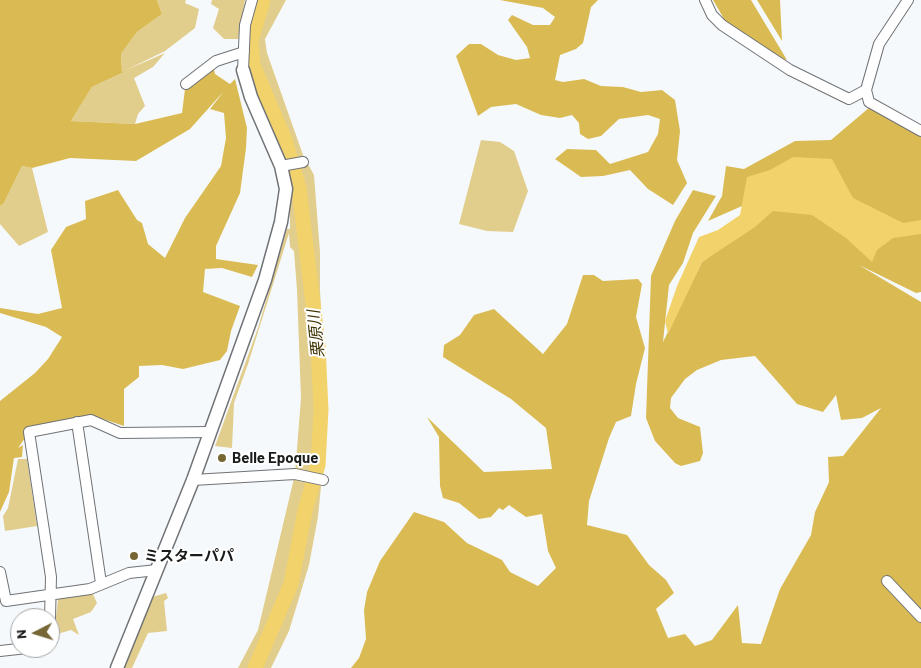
<!DOCTYPE html>
<meta charset="utf-8">
<style>
body{margin:0}
#map{position:relative;width:921px;height:668px;overflow:hidden;background:#f6f9fc;font-family:Barlow,sans-serif}
canvas{display:block}
.north{position:absolute;left:10px;top:608px;width:50px;height:50px;box-sizing:border-box;background:#fff;border:1px solid #a3a4a4;border-radius:50%;rotate:265deg;font-size:14px;font-weight:700;line-height:20px;text-align:center;color:#1a1b1c}
.north::after{content:'';display:block;margin:auto;width:18px;height:22px;background:#766735;clip-path:polygon(50% 0,100% 100%,50% 72%,0 100%)}
</style>
<div id="map">
<canvas width="921" height="668"></canvas>
<div class="north">N</div>
</div>
<script>
const ctx = document.querySelector('canvas').getContext('2d');
ctx.lineJoin = 'round';
function fill(path, color) { ctx.fillStyle = color; ctx.fill(path, 'evenodd'); }
const toPath = rows => new Path2D(rows.map(r => 'M' + r).join(''));
function trace(path, color, width, dash) { ctx.strokeStyle = color; ctx.lineWidth = width; ctx.lineCap = dash ? 'butt' : 'round'; ctx.setLineDash(dash || []); ctx.stroke(path); }
function label(font, color, halo, rows, align = 'center') {
  ctx.font = font + ' Barlow,"Noto Sans JP",sans-serif'; ctx.lineWidth = 4; ctx.setLineDash([]); ctx.textBaseline = 'middle'; ctx.strokeStyle = halo; ctx.fillStyle = color; for (const [text, x, y, turn = 0] of rows) {
    ctx.save(); ctx.translate(x, y); ctx.rotate((+turn || 0) * Math.PI / 180); ctx.textAlign = isNaN(turn) ? turn : align; if (halo) ctx.strokeText(text, 0, 0); ctx.fillText(text, 0, 0); ctx.restore();
  }
}
fill(toPath([
 [157,0,186,0,185,3,199,9,195,28,165,51,122,72,121,54,137,32,162,14],
 [212,0,245,0,238,39,224,39,213,28,219,9,211,4],
 [259,0,286,0,265,39,267,53,303,155,314,175,320,252,320,290,327,425,318,517,309,565,289,631,271,668,238,668,258,630,295,474,301,398,297,290,294,251,290,247,289,233,248,364,234,403,232,448,215,446,258,328,287,229,290,229,290,181,278,142,254,86,247,57,250,20],
 [165,53,153,67,134,78,145,106,138,114,135,124,71,121,92,87],
 [481,140,500,142,514,151,528,191,513,232,487,231,459,224],
 [22,166,32,168,48,232,19,246,0,224,0,206,4,203],
 [18,459,27,459,37,526,5,531,3,516,8,508],
 [92,592,97,603,91,612,73,619,79,635,71,630,54,635,58,599],
 [166,593,168,598,164,601,167,631,148,633,132,668,122,668,152,597]
]), '#e1cd8c');
fill(toPath([
 [0,0,157,0,162,14,137,32,121,54,122,72,165,53,92,87,71,121,135,124,182,113,185,89,214,69,215,74,230,84,235,79,247,128,246,148,240,193,216,246,216,259,258,265,252,277,222,268,205,269,203,292,240,306,231,331,227,351,220,360,183,369,162,365,139,366,139,377,124,389,124,426,91,415,24,431,25,438,18,448,23,445,22,457,14,458,9,492,0,512,0,401,35,373,48,359,62,337,46,327,0,313,0,308,38,314,62,308,51,250,66,227,86,219,85,201,118,190,137,220,142,223,148,244,165,258,185,218,221,166,226,138,224,113,210,109,224,91,190,129,136,161,70,158,32,168,22,166,4,203,0,206],
 [500,0,598,0,591,7,583,43,576,49,560,55,555,80,563,82,584,79,601,86,623,87,641,92,662,90,675,100,680,131,677,160,687,183,673,205,648,189,630,170,603,176,581,177,555,159,567,149,596,150,610,164,648,152,658,134,660,119,648,115,619,119,601,136,588,139,580,134,579,123,572,115,560,118,541,115,516,104,491,107,478,116,456,56,469,44,481,44,498,55,516,60,530,58,527,47,508,20,512,15,533,25,550,25,555,17,543,8],
 [713,0,751,0,787,60,766,52,727,24],
 [757,0,780,0,782,41],
 [870,107,921,137,921,292,916,293,859,265,921,302,921,668,351,668,359,658,366,639,364,610,367,592,380,561,414,512,444,522,467,543,502,560,510,572,538,586,556,568,548,551,542,514,526,517,509,505,503,510,499,508,491,517,479,519,459,503,443,498,440,486,439,437,427,417,484,472,552,469,546,428,511,399,443,357,444,345,460,335,474,315,494,309,543,354,567,324,583,275,594,275,603,281,638,279,642,284,636,317,645,348,636,384,631,416,616,422,609,438,589,501,587,525,627,535,649,565,666,580,674,593,656,609,668,638,685,634,695,646,712,640,738,605,742,643,761,644,780,589,811,535,815,512,829,482,828,457,843,456,881,408,862,418,841,420,836,395,823,412,813,409,797,404,755,356,721,360,697,370,685,379,671,398,670,408,678,418,700,427,703,453,700,461,681,466,675,463,655,441,646,418,651,276,675,221,693,190,716,196,693,233,683,263,669,285,663,342,702,262,764,217,742,206,708,221,722,196,726,166,744,169,795,141,831,140],
 [284,608,281,625,260,668,251,668,276,615]
]), '#dabb53');
fill(toPath([
 [793,157,832,159,853,198,903,223,921,220,921,234,893,238,877,250,872,262,846,238,812,215,773,211,755,227,702,262,668,334,665,321,677,286,699,237,718,230,740,215,747,177,770,170]
]), '#f2d36b');
trace(toPath([
 [255,668,291,584,305,511,318,465,321,410,318,345,299,188,285,140,253,65,251,41,263,0]
]), '#f2d36b', 15);
const minor = toPath([
 [705,0,712,15,722,25,790,70,849,99,866,90],
 [908,0,879,44,866,90,869,102,921,131],
 [243,70,245,25,252,0],
 [186,84,216,61,244,52],
 [281,166,303,162],
 [77,422,101,583],
 [193,480,295,474,323,480],
 [0,572,6,601,90,589,129,573,157,570],
 [887,581,921,617],
 [50,618,51,577,29,432,91,420,120,433,210,432],
 [0,651,27,648]
]);
const tertiary = toPath([
 [117,668,193,480,265,280,281,222,286,189,281,166,251,97,243,70]
]);
trace(minor, '#707275', 12);
trace(tertiary, '#707275', 15);
trace(minor, '#fff', 10);
trace(tertiary, '#fff', 12);
for (const [x, y, r, color] of [
 [222,458,5,"#766735"],
 [134,556,5,"#766735"]
]) { const dot = new Path2D(); dot.arc(x, y, r, 0, 2 * Math.PI); ctx.fillStyle = color; ctx.fill(dot); trace(dot, '#fff', 2); }
label('bold 15px', '#1a1b1c', '#fff', [
 ["Belle Epoque",232,458],
 ["ミスターパパ",144,556]
], 'left');
label('italic 16px', '#403405', '#fff', [
 ["栗原川",316,334,-96]
]);
</script>
